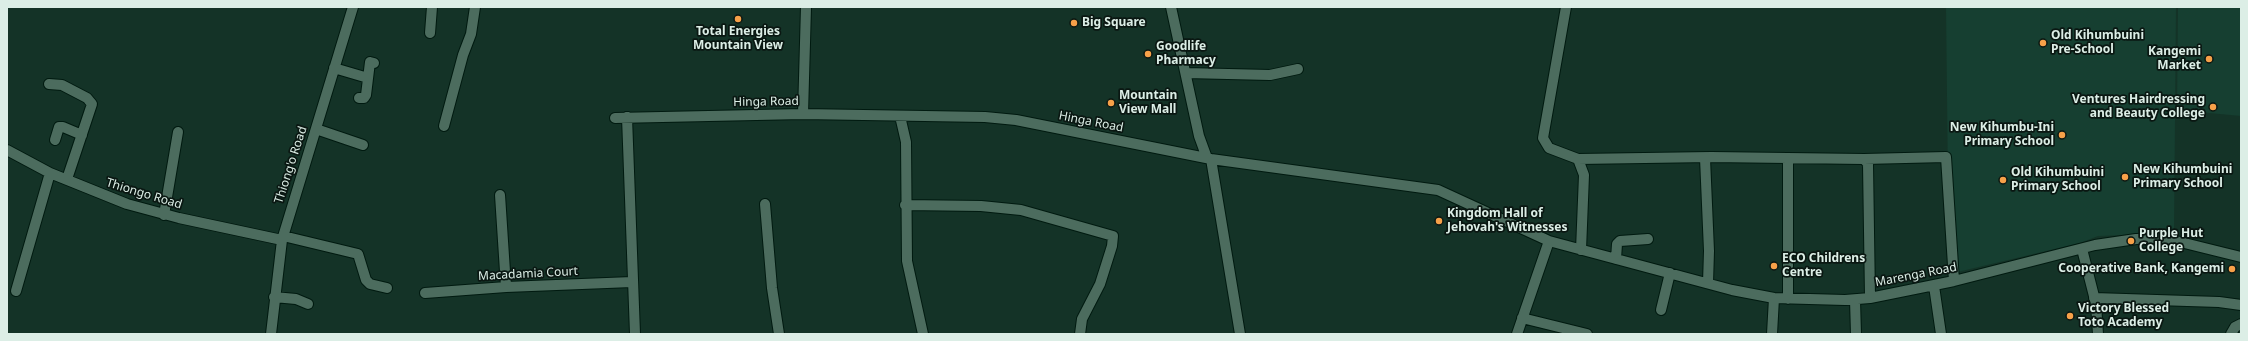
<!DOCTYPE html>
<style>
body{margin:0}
#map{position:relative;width:2248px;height:341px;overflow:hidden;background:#143327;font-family:"Noto Sans",sans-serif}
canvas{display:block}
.frame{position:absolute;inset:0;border:8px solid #dceee6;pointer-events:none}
</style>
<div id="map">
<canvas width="2248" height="341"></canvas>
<div class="frame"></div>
</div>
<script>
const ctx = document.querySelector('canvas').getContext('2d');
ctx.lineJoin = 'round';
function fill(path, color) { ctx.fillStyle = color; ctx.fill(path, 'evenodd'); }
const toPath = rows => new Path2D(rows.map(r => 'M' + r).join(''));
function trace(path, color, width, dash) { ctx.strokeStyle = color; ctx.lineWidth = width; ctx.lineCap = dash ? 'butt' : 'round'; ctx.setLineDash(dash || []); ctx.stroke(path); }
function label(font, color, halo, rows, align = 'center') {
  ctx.font = font + ' "Noto Sans",sans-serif'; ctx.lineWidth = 3.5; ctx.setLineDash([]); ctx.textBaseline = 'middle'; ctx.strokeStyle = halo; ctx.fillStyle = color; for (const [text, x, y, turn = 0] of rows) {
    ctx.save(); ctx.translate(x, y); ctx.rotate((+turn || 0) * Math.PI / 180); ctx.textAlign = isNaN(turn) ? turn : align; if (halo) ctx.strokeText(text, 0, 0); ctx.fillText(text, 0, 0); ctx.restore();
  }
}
fill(toPath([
 [1946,7,2176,7,2174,233,2098,236,2080,243,1949,274],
 [2178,7,2241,7,2241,116,2177,110]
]), '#163f31');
const street = toPath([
 [1171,7,1199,136,1207,158],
 [1566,7,1543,138,1549,148,1578,159,1584,175,1581,250],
 [430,33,432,7],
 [334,68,368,78],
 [1186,73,1270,75,1298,69],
 [49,84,62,85,87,98,92,104,67,179],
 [359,98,364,98,366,95,370,62,374,63],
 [803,114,806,7],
 [900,116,906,142,907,261,923,334],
 [627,117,635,334],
 [615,118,803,114,985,117,1016,120,1211,159,1438,190,1549,241,1732,290,1774,298,1845,300,1870,298,1954,281,2095,245,2136,239,2164,238,2241,257],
 [444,126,463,55,471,34,475,7],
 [316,129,363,145],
 [55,140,59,127,63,127,82,135],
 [7,150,50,173,127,204,179,218,282,240],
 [1705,158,1709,251,1708,283],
 [1211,159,1240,334],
 [1578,159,1711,157,1864,159,1868,164,1870,298],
 [1864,159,1946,157,1954,281],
 [500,195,506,287],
 [765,204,772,288,779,334],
 [905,205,981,206,1021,210,1113,236,1112,246,1100,284,1082,319,1080,334],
 [164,215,178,132],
 [283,236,358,254,366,280,370,284,387,288],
 [2082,249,2096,304,2098,334],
 [1616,259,1617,244,1620,241,1648,239],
 [1934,286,1941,334],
 [16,291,50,173],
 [425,293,506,287,632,282],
 [274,297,296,299,308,304],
 [2094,298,2219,302,2241,305],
 [1788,299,1788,158],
 [1855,300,1856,334],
 [1661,310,1670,273],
 [1522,318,1587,334],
 [271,334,282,240,353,7],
 [1517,334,1549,241],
 [1772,334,1774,298],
 [2231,334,2235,327,2241,324]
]);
trace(street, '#001a10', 12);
trace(street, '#4c6c5e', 10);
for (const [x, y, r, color] of [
 [738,19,4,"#f7a149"],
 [1074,23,4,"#f7a149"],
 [2043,43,4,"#f7a149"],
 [1148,54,4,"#f7a149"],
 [2209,59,4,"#f7a149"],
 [1111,103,4,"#f7a149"],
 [2213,107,4,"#f7a149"],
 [2062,135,4,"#f7a149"],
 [2125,177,4,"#f7a149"],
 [2003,180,4,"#f7a149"],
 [1439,221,4,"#f7a149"],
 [2131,241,4,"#f7a149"],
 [1774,266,4,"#f7a149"],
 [2232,269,4,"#f7a149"],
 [2070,316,4,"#f7a149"]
]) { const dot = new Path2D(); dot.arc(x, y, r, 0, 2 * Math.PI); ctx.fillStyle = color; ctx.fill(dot); trace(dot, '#0a1712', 1.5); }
label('bold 12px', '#dceee6', '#0a1712', [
 ["Big Square",1082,23],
 ["Total Energies",738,32,"center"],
 ["Mountain View",738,46,"center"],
 ["Old Kihumbuini",2051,36],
 ["Pre-School",2051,50],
 ["Goodlife",1156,47],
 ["Pharmacy",1156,61],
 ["Kangemi",2201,52,"right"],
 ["Market",2201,66,"right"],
 ["Mountain",1119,96],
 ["View Mall",1119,110],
 ["Ventures Hairdressing",2205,100,"right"],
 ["and Beauty College",2205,114,"right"],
 ["New Kihumbu-Ini",2054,128,"right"],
 ["Primary School",2054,142,"right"],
 ["New Kihumbuini",2133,170],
 ["Primary School",2133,184],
 ["Old Kihumbuini",2011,173],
 ["Primary School",2011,187],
 ["Kingdom Hall of",1447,214],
 ["Jehovah's Witnesses",1447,228],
 ["Purple Hut",2139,234],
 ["College",2139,248],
 ["ECO Childrens",1782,259],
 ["Centre",1782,273],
 ["Cooperative Bank, Kangemi",2224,269,"right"],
 ["Victory Blessed",2078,309],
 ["Toto Academy",2078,323]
], 'left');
label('12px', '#dceee6', '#0a1712', [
 ["Hinga Road",766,102,-1],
 ["Hinga Road",1091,122,11],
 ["Thiong'o Road",291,165,-72],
 ["Thiongo Road",144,194,17],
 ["Macadamia Court",528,274,-3],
 ["Marenga Road",1916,275,-11]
]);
</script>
